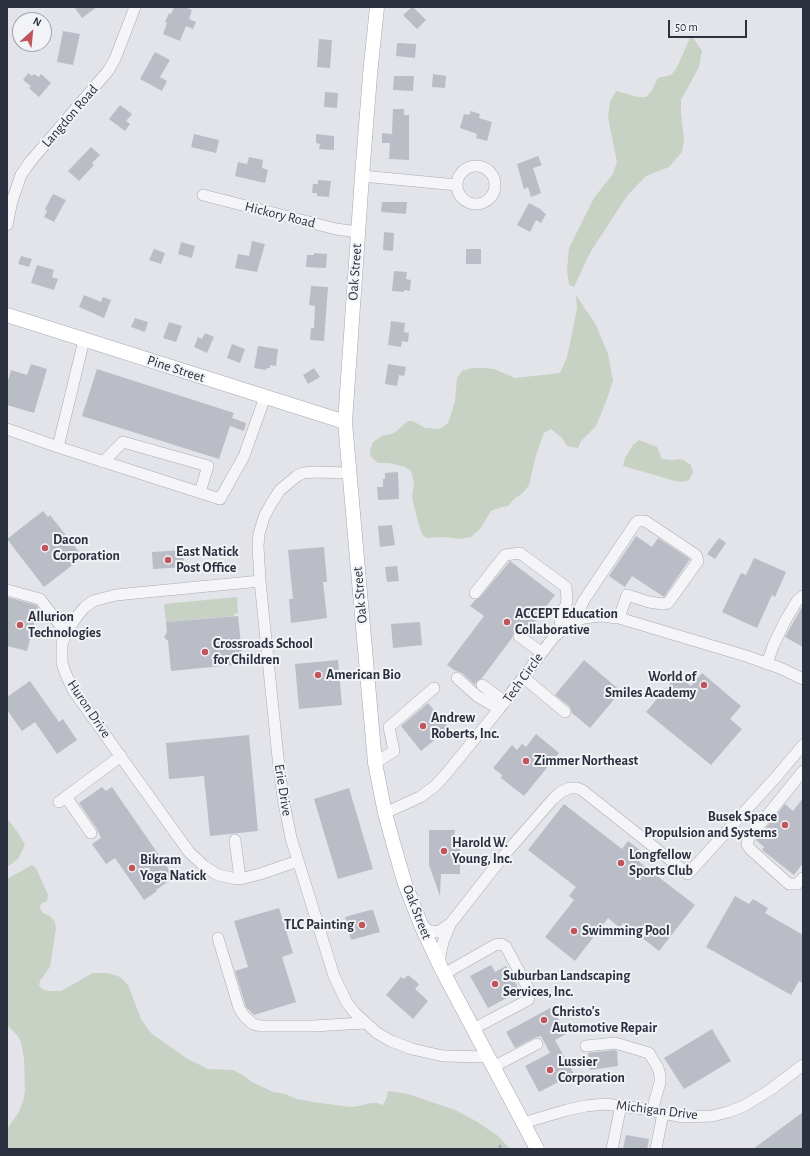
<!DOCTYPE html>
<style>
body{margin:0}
#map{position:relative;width:810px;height:1156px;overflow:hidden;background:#e2e4e9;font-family:"Alegreya Sans",sans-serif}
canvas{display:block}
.frame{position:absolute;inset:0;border:8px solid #2c313f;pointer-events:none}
.north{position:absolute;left:12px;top:12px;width:40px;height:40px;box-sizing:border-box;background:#f2f3f7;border:1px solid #a3a5ad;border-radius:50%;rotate:27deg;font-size:11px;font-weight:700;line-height:16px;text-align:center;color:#2c313f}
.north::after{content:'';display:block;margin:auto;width:14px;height:18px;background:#c0565c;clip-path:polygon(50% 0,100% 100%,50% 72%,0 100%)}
.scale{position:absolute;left:668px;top:20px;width:79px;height:18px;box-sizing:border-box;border:2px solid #2c313f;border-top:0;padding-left:5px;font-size:12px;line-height:14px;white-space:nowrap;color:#2c313f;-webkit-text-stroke:3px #f2f3f7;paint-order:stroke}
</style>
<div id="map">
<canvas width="810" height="1156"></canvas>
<div class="frame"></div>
<div class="north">N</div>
<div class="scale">50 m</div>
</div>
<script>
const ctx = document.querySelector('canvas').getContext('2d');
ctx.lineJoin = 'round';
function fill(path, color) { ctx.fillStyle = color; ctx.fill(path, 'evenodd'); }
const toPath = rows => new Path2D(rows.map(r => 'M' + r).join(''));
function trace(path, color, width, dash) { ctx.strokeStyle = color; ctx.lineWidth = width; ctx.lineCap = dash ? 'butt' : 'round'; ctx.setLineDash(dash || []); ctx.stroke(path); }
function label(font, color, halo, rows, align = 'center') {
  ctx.font = font + ' "Alegreya Sans",sans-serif'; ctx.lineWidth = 4; ctx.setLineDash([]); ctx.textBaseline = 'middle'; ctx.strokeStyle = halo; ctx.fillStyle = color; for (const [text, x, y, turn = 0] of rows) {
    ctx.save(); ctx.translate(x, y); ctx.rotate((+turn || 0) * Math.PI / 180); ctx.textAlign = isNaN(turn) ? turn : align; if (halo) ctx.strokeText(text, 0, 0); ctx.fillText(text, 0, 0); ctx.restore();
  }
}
fill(toPath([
 [690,38,693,38,702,51,699,67,681,100,681,113,684,140,682,152,669,167,646,176,627,196,591,251,574,287,569,285,567,270,569,248,594,198,612,175,617,163,608,117,610,102,616,91,638,97,646,97,652,90,658,78,671,75,676,69],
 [576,295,596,325,608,354,613,380,607,399,596,426,581,441,578,448,567,446,562,438,551,429,544,433,536,455,529,485,523,493,514,499,508,506,501,507,491,511,480,529,471,537,461,539,443,537,426,538,422,534,418,522,412,498,414,482,411,471,405,467,389,463,378,463,371,457,370,450,373,442,382,436,394,433,408,421,413,421,425,428,440,429,448,423,455,402,457,378,462,371,472,368,484,368,494,369,515,378,560,373,566,360,569,348,577,309],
 [639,440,657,447,662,459,673,460,682,459,691,465,693,472,689,480,682,482,675,481,623,466,625,458,633,445],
 [237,597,238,613,234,614,234,616,166,622,164,604],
 [7,818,19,834,25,845,18,859,7,867],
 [32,865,36,868,48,895,47,901,41,904,40,908,43,913,50,916,55,922,56,929,50,967,40,981,39,985,42,989,49,991,61,991,93,973,108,973,120,977,128,985,141,1019,151,1033,186,1058,208,1069,233,1070,243,1075,252,1082,273,1092,285,1094,297,1099,313,1102,350,1107,359,1106,371,1103,377,1103,383,1105,387,1097,388,1091,408,1094,455,1110,476,1121,498,1136,510,1149,7,1149,7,1129,19,1112,23,1101,25,1092,24,1059,21,1042,17,1035,7,1025,7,879]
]), '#c7d2c4');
trace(toPath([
 [500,1149,500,1146]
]), '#a1b0c5', 3);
fill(toPath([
 [74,7,97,7,82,18],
 [174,7,185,7,192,10,189,19,196,22,193,29,186,26,180,41,163,34,167,23,165,22,169,13,171,14],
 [412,7,413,7,426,20,417,29,403,15],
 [63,31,80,34,73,65,57,62],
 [319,39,332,40,330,68,317,67],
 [397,43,416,44,415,58,396,56],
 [155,52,170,60,160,77,167,81,162,91,140,79],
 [28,73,32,76,34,74,39,77,41,74,51,83,39,97,29,88,31,86,23,80],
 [433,74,446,76,445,88,432,87],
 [394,76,414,76,413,91,393,90],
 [325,92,338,93,337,108,324,107],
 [120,105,132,114,126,121,130,124,125,131,109,119],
 [393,109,404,109,404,115,409,115,409,160,389,159,390,143,382,143,382,133,392,134],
 [471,111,480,114,479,118,492,122,487,141,476,138,477,134,460,128,464,114,469,115],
 [194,134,219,140,216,153,191,147],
 [316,134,334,136,334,150,319,149,320,144,316,143],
 [91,147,100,155,92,163,94,165,79,181,68,171],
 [538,156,542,165,533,168,541,193,531,197,528,187,524,189,517,164],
 [249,157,263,160,262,168,268,170,265,183,235,176,238,162,247,164],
 [318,180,331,181,329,197,317,196,317,193,312,193,313,184,318,184],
 [53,194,66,200,54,222,44,217,47,211,45,209],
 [382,202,407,202,406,214,381,212],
 [529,203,542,210,542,211,546,214,541,223,536,220,530,232,517,225],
 [384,232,394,233,393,251,383,250],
 [252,241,265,244,257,272,235,268,238,254,249,256],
 [181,242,195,246,192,258,178,254],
 [154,249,165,253,161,264,149,260],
 [466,249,481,249,481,264,466,264],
 [314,253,327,254,326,268,306,267,307,255,314,255],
 [21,256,32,259,29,267,18,264],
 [37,265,54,270,52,277,58,279,54,290,31,283],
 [394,271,407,272,406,279,411,280,410,291,404,290,404,292,392,291],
 [311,286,328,287,324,341,310,340,311,328,314,328,315,306,309,305],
 [84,295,101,302,103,297,111,300,104,318,79,307],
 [135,318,148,322,145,332,131,327],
 [391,321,405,323,404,332,409,333,408,342,402,341,401,347,388,345],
 [169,322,182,326,176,342,163,338],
 [205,333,214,337,207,353,194,347,198,337,202,339],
 [232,344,245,349,240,363,227,358],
 [258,346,278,349,276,366,270,365,270,368,267,368,266,370,254,368],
 [31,364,47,369,34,413,7,405,7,384,11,370,27,375],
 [388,364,406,367,404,376,399,375,397,386,385,384],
 [314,368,320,377,308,384,303,375],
 [97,369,234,413,232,418,246,423,244,431,230,426,219,459,82,416],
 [398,472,399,499,378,500,377,487,383,487,383,479,385,479,385,473],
 [43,511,48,517,50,515,83,557,44,587,7,539],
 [392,525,395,545,380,547,378,526],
 [636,536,652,547,658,538,690,559,664,597,632,576,625,587,609,576],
 [719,538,726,543,715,559,707,554],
 [324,547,327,582,323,582,327,618,291,623,289,599,293,599,288,550],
 [183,550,184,567,153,569,152,552],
 [754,558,786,572,775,597,772,595,757,628,722,612,741,573,746,575],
 [510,561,555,595,526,633,520,629,514,632,512,638,482,678,477,681,475,685,462,673,456,671,447,665,484,616,470,606,475,600,480,597],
 [397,566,399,581,387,582,385,567],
 [7,597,36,605,38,608,27,651,7,646],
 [803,605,803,647,785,637],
 [238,616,243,664,171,671,168,641,164,637,167,632,166,622],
 [420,622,422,645,393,648,391,624],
 [338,660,342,705,299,709,295,664],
 [584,660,621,691,590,728,572,713,570,707,555,695],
 [702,673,741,706,730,719,742,729,711,765,646,712,677,675,691,686],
 [30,681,59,722,63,719,77,740,57,754,35,722,22,731,7,710,7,697],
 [428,703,449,728,421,751,401,726],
 [536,734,559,753,524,796,501,778,502,775,493,768,512,745,517,750,522,744,526,747],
 [249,735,258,831,210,836,204,776,169,779,166,743],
 [102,787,106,791,112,787,174,877,156,890,157,891,144,900,115,858,106,864,92,844,101,838,97,829,79,803],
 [349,788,373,869,338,879,314,799],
 [803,798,803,863,794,875,762,850,764,847,756,840,785,804,793,811],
 [564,804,622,849,628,841,645,854,639,862,695,905,659,951,623,923,620,928,608,918,575,961,545,937,574,900,569,896,576,887,528,850],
 [429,830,455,830,454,836,460,836,460,874,441,874,440,896,429,865],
 [735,896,749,904,753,899,768,908,765,913,803,935,803,983,799,981,791,995,706,947],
 [279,908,293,953,282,957,296,1002,254,1015,246,1007,235,971,248,967,234,921],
 [370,910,373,910,380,932,351,940,345,917],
 [491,965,495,972,506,966,520,991,488,1008,470,976],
 [408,975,419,984,415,989,428,1001,413,1019,386,995,401,977,404,979],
 [552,1007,566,1034,555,1040,574,1074,539,1092,525,1066,550,1053,541,1036,534,1038,515,1048,506,1032],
 [712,1029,731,1061,684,1089,664,1058],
 [614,1050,617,1051,618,1066,590,1070,588,1053],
 [803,1112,803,1149,753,1149],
 [626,1135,649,1139,647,1149,623,1149]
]), '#babdc5');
const minor = toPath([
 '457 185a19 19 0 1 1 38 0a19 19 0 1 1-38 0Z',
 [362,176,457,185],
 [203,195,336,229,358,232],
 [7,225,12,201,21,175,30,162,108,71,115,59,135,7],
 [84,340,58,447,220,499,244,456,265,397],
 [7,429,58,447],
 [103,462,123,442,208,466,200,492],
 [349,473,315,472,303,473,297,476,280,490,271,504,264,517,259,534,258,546,260,581,278,758,283,798,291,838,334,976,347,1003,355,1013,377,1033,391,1041,412,1049,443,1056,488,1057],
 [260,581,116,595,93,601,85,607,78,615,66,633,62,644,62,663,65,672,73,690,189,852,204,866,218,875,232,878,240,879,260,874,298,861],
 [7,590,40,599,66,633],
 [475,593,505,555,520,553,566,587,567,600,566,605,561,614,560,621,562,629],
 [573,622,584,600,635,524,638,521,645,521,696,555,698,561,668,603,663,604,649,602,627,595,619,618],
 [519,636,541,652],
 [767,664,773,646,785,621,797,601,803,596],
 [523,677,565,712],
 [457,678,477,696,499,709],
 [482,685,505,702],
 [375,763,394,751,389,727,434,688],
 [803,771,749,838,747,844,750,849,789,884,797,884,803,878],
 [66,797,91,833],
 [59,802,121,756],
 [385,813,420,797,435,786,446,774,499,709,553,638,567,625,584,618,600,616,619,618,746,656,780,668,803,679],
 [235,840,240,879],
 [421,925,430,931,438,932,451,923,505,854,553,799,561,792,569,788,577,788,582,790,688,874,777,776,803,745],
 [218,938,239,1008,245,1017,253,1024,261,1026,314,1026,364,1023],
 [440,966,440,956,443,942,450,925],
 [444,974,495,945,501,944,506,947,529,990,530,994,528,1000,473,1029],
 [586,1046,615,1043,649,1053,658,1068,660,1075,660,1082,652,1111],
 [493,1067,537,1044],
 [523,1123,567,1110,586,1106,605,1104,644,1109,683,1117,712,1116,728,1112,744,1106,770,1090,803,1065],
 [612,1149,621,1105],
 [656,1149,663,1113]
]);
const major = toPath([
 [377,7,370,75,362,176,345,422,375,763,385,813,392,839,405,884,421,925,441,968,537,1149],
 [7,315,345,422]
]);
trace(minor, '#a8abb3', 12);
trace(major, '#a3a8b4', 15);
trace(minor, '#f5f5f8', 11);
trace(major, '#fff', 14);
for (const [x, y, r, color] of [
 [45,548,4,"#c0565c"],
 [168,560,4,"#c0565c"],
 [507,622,4,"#c0565c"],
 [20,625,4,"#c0565c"],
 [205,652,4,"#c0565c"],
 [318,675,4,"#c0565c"],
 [704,685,4,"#c0565c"],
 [423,726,4,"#c0565c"],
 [526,761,4,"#c0565c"],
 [785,825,4,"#c0565c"],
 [444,851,4,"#c0565c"],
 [621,863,4,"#c0565c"],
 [132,868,4,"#c0565c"],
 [362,925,4,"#c0565c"],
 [574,931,4,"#c0565c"],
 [495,984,4,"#c0565c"],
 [544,1020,4,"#c0565c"],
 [550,1070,4,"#c0565c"]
]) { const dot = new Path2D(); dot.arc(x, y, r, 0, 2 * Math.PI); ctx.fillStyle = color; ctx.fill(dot); trace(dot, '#f2f3f7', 1.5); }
label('14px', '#2c313f', '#f2f3f7', [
 ["Langdon Road",70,116,-49],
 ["Hickory Road",280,215,14],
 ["Oak Street",355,272,-86],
 ["Pine Street",176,369,18],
 ["Oak Street",360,595,-95],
 ["Tech Circle",523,678,-54],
 ["Huron Drive",89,709,56],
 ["Erie Drive",283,790,81],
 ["Oak Street",417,912,69],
 ["Michigan Drive",657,1110,7]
]);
label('bold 14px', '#2c313f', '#f2f3f7', [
 ["Dacon",53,540],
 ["Corporation",53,556],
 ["East Natick",176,552],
 ["Post Office",176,568],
 ["ACCEPT Education",515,614],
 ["Collaborative",515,630],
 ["Allurion",28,617],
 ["Technologies",28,633],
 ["Crossroads School",213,644],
 ["for Children",213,660],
 ["American Bio",326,675],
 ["World of",696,677,"right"],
 ["Smiles Academy",696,693,"right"],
 ["Andrew",431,718],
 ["Roberts, Inc.",431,734],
 ["Zimmer Northeast",534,761],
 ["Busek Space",777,817,"right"],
 ["Propulsion and Systems",777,833,"right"],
 ["Harold W.",452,843],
 ["Young, Inc.",452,859],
 ["Longfellow",629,855],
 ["Sports Club",629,871],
 ["Bikram",140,860],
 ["Yoga Natick",140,876],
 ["TLC Painting",354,925,"right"],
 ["Swimming Pool",582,931],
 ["Suburban Landscaping",503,976],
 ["Services, Inc.",503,992],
 ["Christo's",552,1012],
 ["Automotive Repair",552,1028],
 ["Lussier",558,1062],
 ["Corporation",558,1078]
], 'left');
</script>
